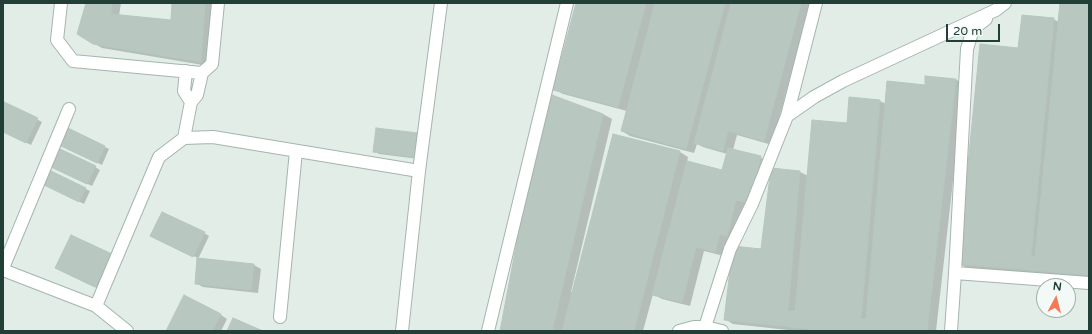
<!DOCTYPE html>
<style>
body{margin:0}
#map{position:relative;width:1092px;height:334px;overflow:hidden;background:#e2ede8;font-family:"Varela Round",sans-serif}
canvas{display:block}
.frame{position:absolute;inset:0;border:4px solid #213f36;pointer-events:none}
.north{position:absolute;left:1036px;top:278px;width:40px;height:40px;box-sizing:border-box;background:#f3f9f6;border:1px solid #9fafa9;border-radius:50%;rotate:7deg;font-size:11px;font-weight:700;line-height:16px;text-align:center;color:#213f36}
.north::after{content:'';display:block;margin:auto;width:14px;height:18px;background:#f87755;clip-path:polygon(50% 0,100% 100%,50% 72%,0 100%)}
.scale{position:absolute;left:946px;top:24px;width:54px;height:18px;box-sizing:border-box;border:2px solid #213f36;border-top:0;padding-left:5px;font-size:12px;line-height:14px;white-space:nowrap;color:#213f36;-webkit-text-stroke:3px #f3f9f6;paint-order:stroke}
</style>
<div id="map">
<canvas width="1092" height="334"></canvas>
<div class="frame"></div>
<div class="north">N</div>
<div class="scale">20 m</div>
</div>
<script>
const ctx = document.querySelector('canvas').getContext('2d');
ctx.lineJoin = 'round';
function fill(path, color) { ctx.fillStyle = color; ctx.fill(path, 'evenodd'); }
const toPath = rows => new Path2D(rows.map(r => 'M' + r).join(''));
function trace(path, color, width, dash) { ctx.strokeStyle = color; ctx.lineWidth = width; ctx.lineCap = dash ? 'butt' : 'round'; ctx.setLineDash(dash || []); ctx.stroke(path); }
fill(toPath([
 [87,3,121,3,119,16,172,21,173,3,213,3,209,66,102,48,93,43],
 [577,3,810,3,772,145,737,135,733,150,760,157,769,162,757,207,745,204,735,240,728,238,724,256,704,251,690,306,662,299,653,294,643,331,501,331,552,96,603,114,612,119,571,292,573,293,614,135,680,152,688,157,687,162,723,171,727,154,703,147,697,144,694,153,630,136,622,131,627,111,563,94,554,89],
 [1061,3,1089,3,1089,278,968,269,960,264,1019,49,1053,19,1059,22],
 [955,79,964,84,936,331,797,331,733,324,725,319,762,250,800,172,808,176,848,125,850,98,880,101,886,104,925,86],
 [5,103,42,122,31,145,3,131,3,107],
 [377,129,419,159,379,154,374,151],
 [105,147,109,149,102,165,66,148],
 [95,167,100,170,92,186,57,169],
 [51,172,90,191,84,204,50,187],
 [204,233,209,236,198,259,198,258,156,239],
 [111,255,103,291,63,272],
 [254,265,261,269,258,293,203,287,196,283],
 [221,315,227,319,221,331,168,331]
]), '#0003');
const building = toPath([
 [86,3,112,3,111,14,171,20,172,3,205,3,201,62,93,44,77,34,86,3],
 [576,3,646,3,618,107,553,90,576,3],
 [655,3,725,3,686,149,621,131,655,3],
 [731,3,801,3,764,141,728,131,723,151,694,143,731,3],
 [1060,3,1089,3,1089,275,958,264,980,44,1018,48,1022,15,1054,18,1031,257,1035,257,1060,3],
 [925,76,956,79,927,331,828,331,724,320,733,246,761,249,771,168,800,171,788,311,795,311,812,120,847,123,849,97,880,100,861,319,866,319,887,81,925,85,925,76],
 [552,95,603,114,552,331,500,331,522,215,552,95],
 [4,102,38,118,26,143,3,132,3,105,4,102],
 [68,128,105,146,97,163,59,145,68,128],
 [376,128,418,133,415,157,373,152,376,128],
 [613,134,680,151,634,331,562,331,613,134],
 [728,148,761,156,749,203,736,200,727,236,720,234,715,252,696,247,682,302,652,295,687,161,722,170,728,148],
 [60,149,96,166,87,184,51,167,60,149],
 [51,171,86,188,79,202,44,185,51,171],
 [162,212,205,232,193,257,150,236,162,212],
 [71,235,112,254,95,287,55,268,71,235],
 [197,258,254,264,251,290,195,284,197,258],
 [184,295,221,314,212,331,166,331,184,295],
 [233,318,263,331,227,331,233,318]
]);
fill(building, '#b8c8c1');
trace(building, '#b4c7bf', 1);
const minor = toPath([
 [61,3,57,40,73,61,202,73,212,64,218,3],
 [186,71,184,91,191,102],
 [787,116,816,3],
 [184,138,191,102,197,95,202,73],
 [3,268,69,109],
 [3,270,96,306,127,331],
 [955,273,1089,283],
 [96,306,159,157,184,138,213,137,419,171],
 [280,317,296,151],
 [705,327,730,249,752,204,787,116,814,97,843,81,996,10,1005,3],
 [402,331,419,171,441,3],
 [488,331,567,3],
 [679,331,694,327,705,327,722,331],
 [951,331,955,273,967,49,973,29,986,19]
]);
trace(minor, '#a4b5af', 14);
trace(minor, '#fff', 12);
</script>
